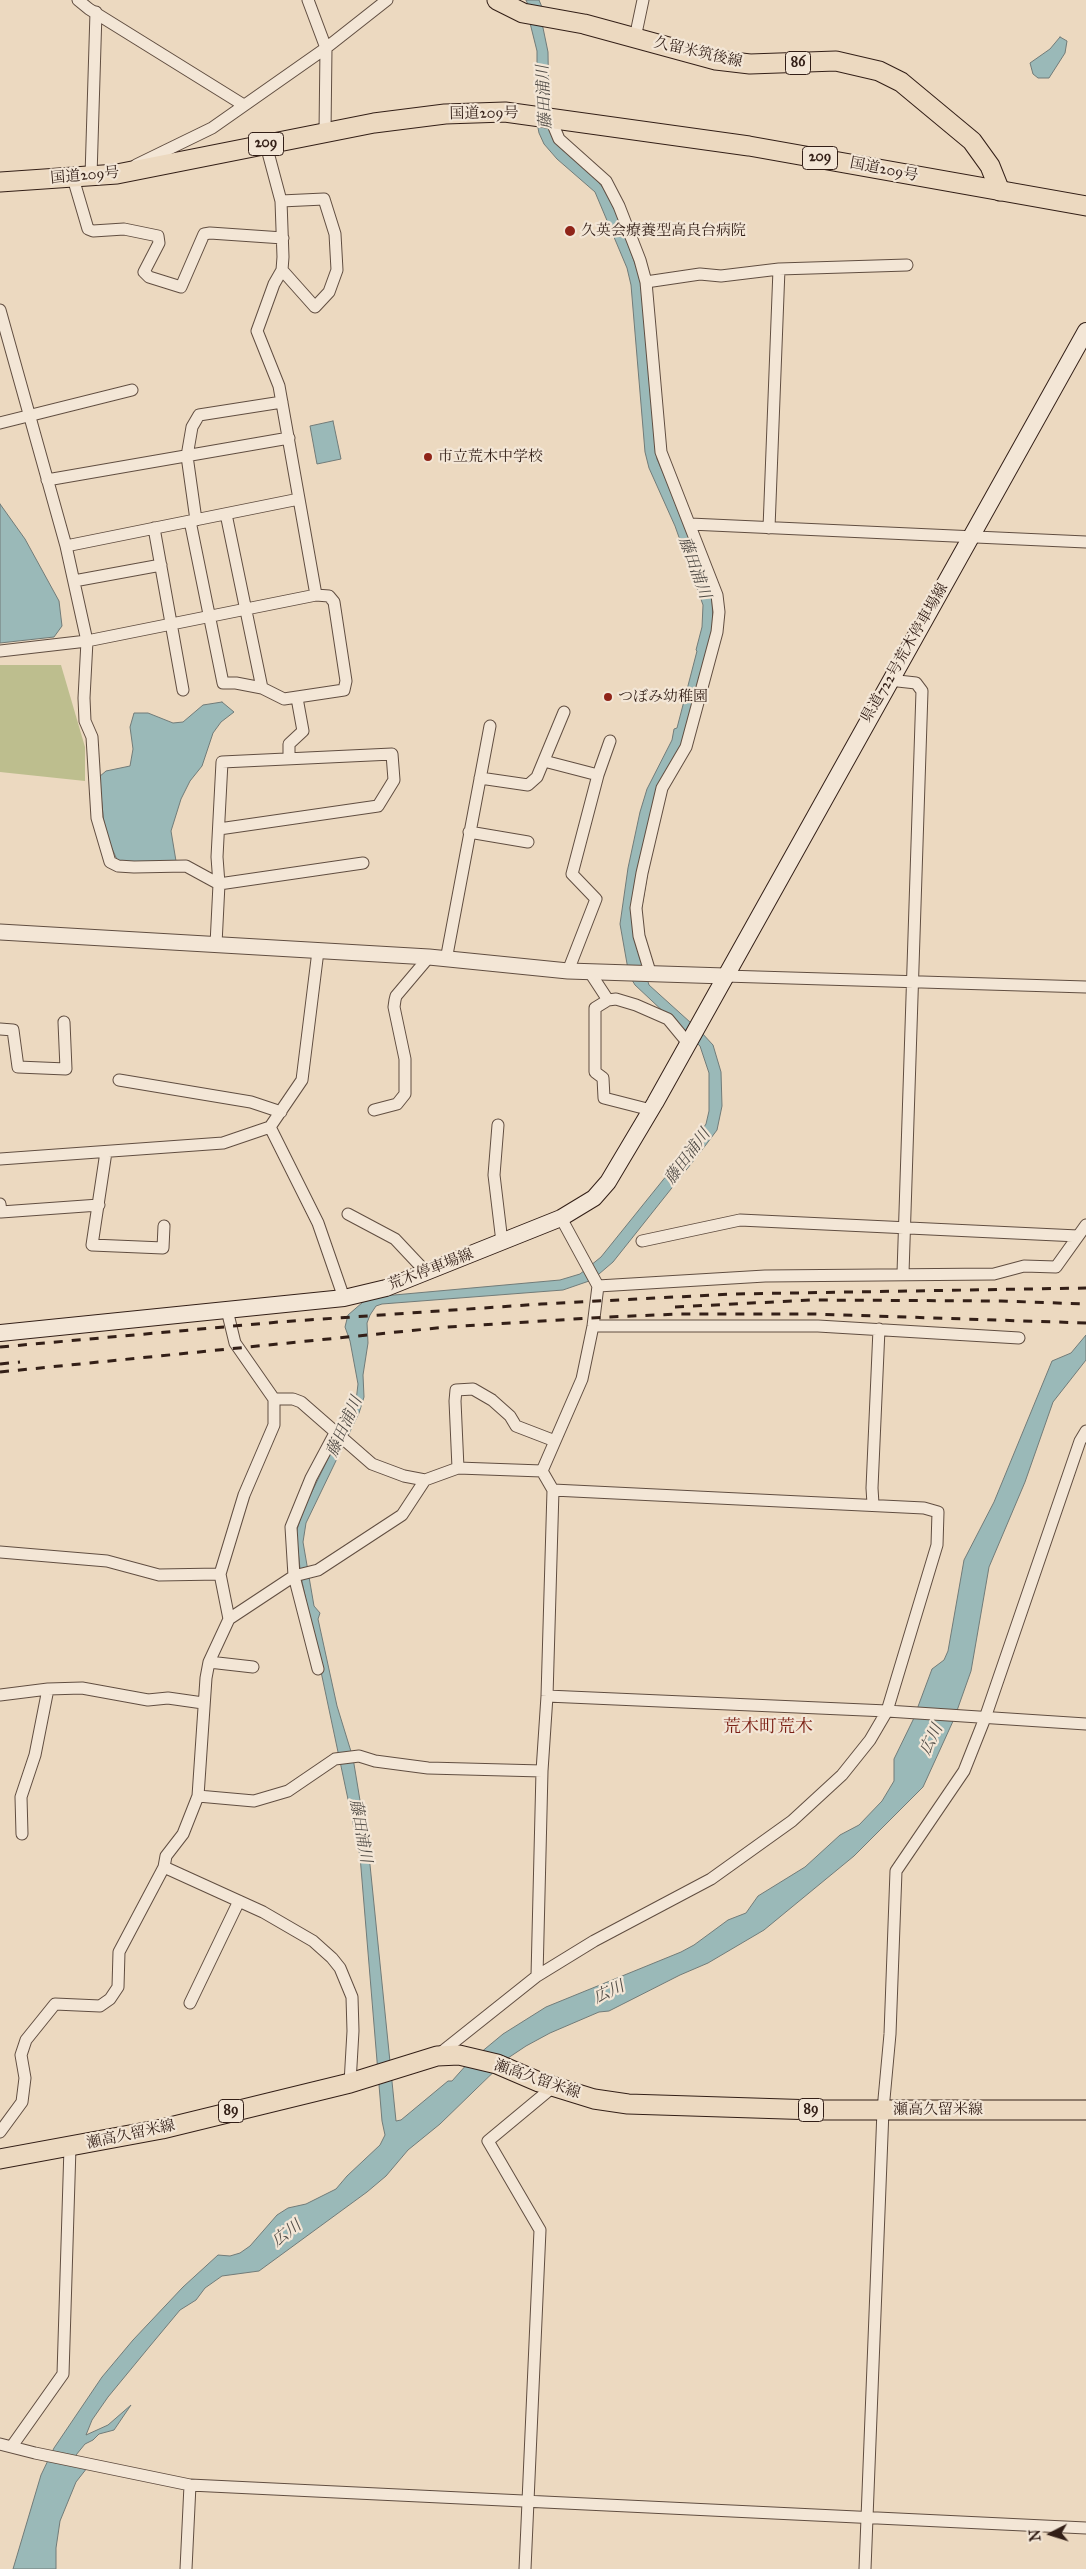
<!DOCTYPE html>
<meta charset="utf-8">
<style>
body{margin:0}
#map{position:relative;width:1086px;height:2569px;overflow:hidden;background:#ecd9c0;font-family:"IM FELL Great Primer",serif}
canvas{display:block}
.north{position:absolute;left:1026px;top:2509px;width:50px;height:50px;-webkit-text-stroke:4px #f3e6d6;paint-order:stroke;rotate:265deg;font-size:14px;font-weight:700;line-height:20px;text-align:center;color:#331f17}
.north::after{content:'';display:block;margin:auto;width:18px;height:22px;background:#331f17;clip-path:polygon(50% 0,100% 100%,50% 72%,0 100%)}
</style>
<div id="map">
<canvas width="1086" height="2569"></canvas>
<div class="north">N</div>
</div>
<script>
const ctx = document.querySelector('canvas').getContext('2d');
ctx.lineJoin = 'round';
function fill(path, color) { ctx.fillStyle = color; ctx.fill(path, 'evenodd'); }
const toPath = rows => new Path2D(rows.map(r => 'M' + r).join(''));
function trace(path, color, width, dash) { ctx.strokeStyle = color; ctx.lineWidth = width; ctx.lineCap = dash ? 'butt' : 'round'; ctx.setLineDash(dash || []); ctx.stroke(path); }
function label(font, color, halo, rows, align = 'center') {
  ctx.font = font + ' "IM FELL Great Primer","Noto Serif JP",serif'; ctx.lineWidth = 4.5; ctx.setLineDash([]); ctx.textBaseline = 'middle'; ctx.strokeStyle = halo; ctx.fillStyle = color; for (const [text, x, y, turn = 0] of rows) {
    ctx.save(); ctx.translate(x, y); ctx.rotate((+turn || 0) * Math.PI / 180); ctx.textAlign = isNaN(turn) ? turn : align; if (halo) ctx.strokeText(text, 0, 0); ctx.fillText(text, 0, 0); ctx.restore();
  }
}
fill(toPath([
 [0,665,61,665,85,747,85,781,0,772]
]), '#bdbe8e');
const water = toPath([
 [526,0,539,0,544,12,542,23,548,52,549,124,605,190,615,208,642,283,657,459,684,521,712,596,713,630,681,745,664,776,636,942,649,985,701,1032,713,1045,721,1072,722,1106,717,1130,702,1150,613,1262,592,1280,563,1290,382,1304,376,1306,370,1315,367,1323,368,1343,363,1375,364,1397,359,1413,306,1523,303,1542,314,1606,320,1613,318,1619,337,1706,353,1758,369,1855,396,2121,401,2120,448,2081,452,2081,468,2063,503,2034,546,2007,681,1952,694,1945,728,1920,746,1913,758,1896,805,1867,840,1835,859,1825,882,1801,894,1781,894,1759,913,1720,932,1669,944,1660,948,1651,964,1560,994,1502,1052,1361,1071,1353,1086,1335,1086,1360,1053,1402,1025,1482,989,1567,971,1671,954,1719,923,1787,854,1856,764,1930,708,1963,680,1975,609,2011,599,2012,550,2033,526,2046,508,2058,440,2124,408,2150,386,2176,367,2192,259,2271,222,2276,205,2288,196,2300,180,2310,150,2346,108,2397,92,2420,86,2435,108,2425,131,2405,114,2430,99,2434,93,2440,85,2444,76,2455,87,2468,76,2482,60,2521,56,2548,56,2569,13,2569,41,2475,54,2448,102,2377,133,2340,183,2287,218,2255,230,2256,240,2253,250,2246,277,2215,288,2208,306,2204,336,2189,347,2176,380,2145,385,2135,382,2121,360,1856,301,1577,296,1533,303,1510,356,1401,358,1384,350,1341,345,1327,348,1315,363,1302,383,1296,560,1280,580,1274,601,1257,696,1139,706,1124,709,1111,709,1073,700,1046,635,985,629,975,620,924,628,868,640,812,647,789,672,740,674,729,677,728,697,651,696,650,702,627,703,605,675,526,649,468,645,452,631,285,627,268,595,192,557,159,544,144,539,133,537,123,537,51,529,19,529,7,526,0],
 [1060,37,1067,41,1065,53,1049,78,1038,78,1033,74,1030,63,1050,49,1060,37],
 [333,421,341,459,317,464,310,426,333,421],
 [0,504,25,539,59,601,62,626,54,637,0,643,0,504],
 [222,702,234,712,221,722,213,733,202,766,190,781,181,799,171,831,176,861,119,864,105,833,99,777,106,771,130,766,133,749,130,727,134,713,148,713,173,723,183,722,203,705,222,702]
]);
fill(water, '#9ab9b8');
trace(water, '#717b78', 1);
const minor = toPath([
 [78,0,89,9,242,104],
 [308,0,326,48,325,132],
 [635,38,643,0],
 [556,117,554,127,559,139,606,181,619,206,640,260,646,282,661,452,717,595,719,612,717,632,686,747,662,788,642,873,636,908,639,936,650,972],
 [136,165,212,128,326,48,387,0],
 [91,176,96,12],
 [73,178,88,229,93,231,124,229,158,236,159,243,144,272,149,277,181,287,204,234,210,233,283,238],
 [281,201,324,199,335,234,337,270,329,292,315,307,282,270],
 [646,282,700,274,721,276,779,269,907,265],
 [0,310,66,546,87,641,84,698,85,721,92,737,97,818,110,862,118,866,134,867,186,866,219,884,363,863],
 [0,423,132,390],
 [47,480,289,438],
 [226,514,262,688],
 [196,520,187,456,192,427,199,415,282,402],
 [190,521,223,683,236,683,262,688,284,699,344,690,346,681,334,602,329,596,316,595],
 [690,524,1086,542],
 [154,528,183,690],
 [769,528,779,269],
 [66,546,299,499],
 [74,581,161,565],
 [0,651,87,641,316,595,279,386,257,331,274,284,282,270,283,257,281,201,266,145],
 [889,680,916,683,922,691,903,1273],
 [289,759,289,744,303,731,297,698],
 [544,761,598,775],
 [480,778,528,785,537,777,564,712],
 [469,832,528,842],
 [216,944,219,884,217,857,222,762,392,754,394,780,378,806,219,829],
 [446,960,490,726],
 [568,971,596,899,572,874,598,775,610,741],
 [589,971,608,1000],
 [725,976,1086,987],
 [0,1029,13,1030,18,1067,66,1069,64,1022],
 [119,1080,251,1102,281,1112],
 [374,1110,397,1104,405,1094,405,1059,394,1007,395,1000,396,996,429,957],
 [651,1110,604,1098,603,1078,595,1072,595,1008,608,1000,616,999,636,1005,668,1019,687,1042],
 [498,1125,494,1175,502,1242],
 [270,1127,318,1223,344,1298],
 [106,1152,92,1245,163,1248,164,1226],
 [0,1159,223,1143,270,1127,302,1080,318,951],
 [0,1204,1,1212,99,1205],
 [348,1214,395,1239,426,1272],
 [642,1241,740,1220,1078,1236],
 [598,1286,765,1276,994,1274,1024,1266,1056,1267,1086,1225],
 [227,1310,235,1343,274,1399,274,1425,244,1495,220,1574,229,1619],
 [593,1326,818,1326,1019,1338],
 [274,1399,293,1399,301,1402,372,1464,404,1476,425,1480,458,1468,542,1471],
 [458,1468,455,1401,456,1390,473,1389,492,1400,510,1416,516,1426,555,1441],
 [542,1471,582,1379,593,1326,598,1286,561,1218],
 [873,1504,872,1488,879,1329],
 [0,1552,107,1561,159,1575,220,1574],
 [209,1662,253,1667],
 [318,1669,294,1576,291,1527,311,1478,335,1433],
 [0,1695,48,1689,82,1688,148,1700,168,1698,203,1703],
 [547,1696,887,1711,1086,1724],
 [198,1796,254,1801,288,1791,335,1759,359,1756,375,1761,428,1768,542,1771],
 [22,1834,21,1797,35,1755,48,1689],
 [164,1867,263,1912,313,1941,332,1958,340,1968,352,1997,353,2031,350,2083],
 [537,1976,542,1771,547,1696,553,1490,542,1471],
 [190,2003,239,1901],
 [439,2054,537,1976,594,1941,711,1879,792,1821,842,1775,870,1740,887,1711,937,1545,938,1512,924,1508,553,1490],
 [0,2132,22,2102,25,2078,21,2055,26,2040,55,2004,100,2006,110,1999,118,1987,119,1952,164,1867,166,1856,183,1834,198,1796,206,1678,209,1662,229,1619,294,1576,318,1570,402,1515,425,1480],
 [0,2444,35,2453,190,2485,1086,2528],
 [12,2446,63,2374,70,2147],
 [186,2569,190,2485],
 [525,2569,540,2230,488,2141,553,2087],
 [865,2569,883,2110,890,2034,896,1871,964,1771,985,1718,1080,1441,1086,1431]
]);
const tertiary = toPath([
 [0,932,429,957,568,971,725,976]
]);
const secondary = toPath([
 [0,1333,344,1298,386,1288,561,1218,594,1198,608,1182,655,1103,1086,331]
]);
const primary = toPath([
 [497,0,523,13,584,24,716,60,750,64,836,61,879,71,901,82,972,141,990,166,1000,191],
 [0,2159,162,2129,350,2083,437,2056,459,2055,497,2064,539,2082,594,2099,628,2104,816,2110,1086,2110]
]);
const trunk = toPath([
 [0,182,117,174,374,123,445,114,505,112,749,146,1086,206]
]);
trace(minor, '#614e41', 13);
trace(tertiary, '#614e41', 17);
trace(secondary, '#331f17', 18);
trace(primary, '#331f17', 21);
trace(trunk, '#331f17', 21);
trace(minor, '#f3e6d6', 11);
trace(tertiary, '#f3e6d6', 15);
trace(secondary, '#f3e6d6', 16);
trace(primary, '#ecd9c0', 19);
trace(trunk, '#ecd9c0', 19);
trace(toPath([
 [675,1307,812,1300,1001,1301,1086,1304],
 [0,1347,279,1322,541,1304,733,1294,1086,1288],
 [0,1364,20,1362],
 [0,1372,447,1327,607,1317,681,1314,814,1314,1086,1323]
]), '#331f17', 3, [9, 9]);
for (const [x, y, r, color] of [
 [570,231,6,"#8f2418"],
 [428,457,5,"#8f2418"],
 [608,697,5,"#8f2418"]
]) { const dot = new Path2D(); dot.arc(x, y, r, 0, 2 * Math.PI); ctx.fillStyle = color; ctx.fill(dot); trace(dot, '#f3e6d6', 2); }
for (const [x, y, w] of [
 [798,63,25],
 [266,144,35],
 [820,158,35],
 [811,2110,25],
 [231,2111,25]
]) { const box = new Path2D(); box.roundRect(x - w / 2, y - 11.5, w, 23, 4); ctx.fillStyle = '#f3e6d6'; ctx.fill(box); trace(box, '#331f17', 1); }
label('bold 14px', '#331f17', null, [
 ["86",798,63],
 ["209",266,144],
 ["209",820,158],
 ["89",811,2110],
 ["89",231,2111]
]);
label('15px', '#331f17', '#f3e6d6', [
 ["久留米筑後線",698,53,13],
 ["国道209号",484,114,-1],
 ["国道209号",884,170,11],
 ["国道209号",85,176,-5],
 ["県道722号荒木停車場線",905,653,-60],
 ["荒木停車場線",431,1270,-21],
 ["瀬高久留米線",537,2080,19],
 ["瀬高久留米線",938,2110],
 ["瀬高久留米線",131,2135,-12]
]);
label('15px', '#331f17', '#f3e6d6', [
 ["久英会療養型高良台病院",581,231],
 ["市立荒木中学校",438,457],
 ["つぼみ幼稚園",618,697]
], 'left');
label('italic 16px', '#524d47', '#f3e6d6', [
 ["藤田浦川",545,97,-93],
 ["藤田浦川",694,568,70],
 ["藤田浦川",688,1157,-53],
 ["藤田浦川",345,1427,-66],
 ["広川",932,1740,-64],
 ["藤田浦川",360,1831,80],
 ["広川",609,1993,-25],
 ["広川",287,2234,-38]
]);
label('18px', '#7a1f14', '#f3e6d6', [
 ["荒木町荒木",768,1728]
]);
</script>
